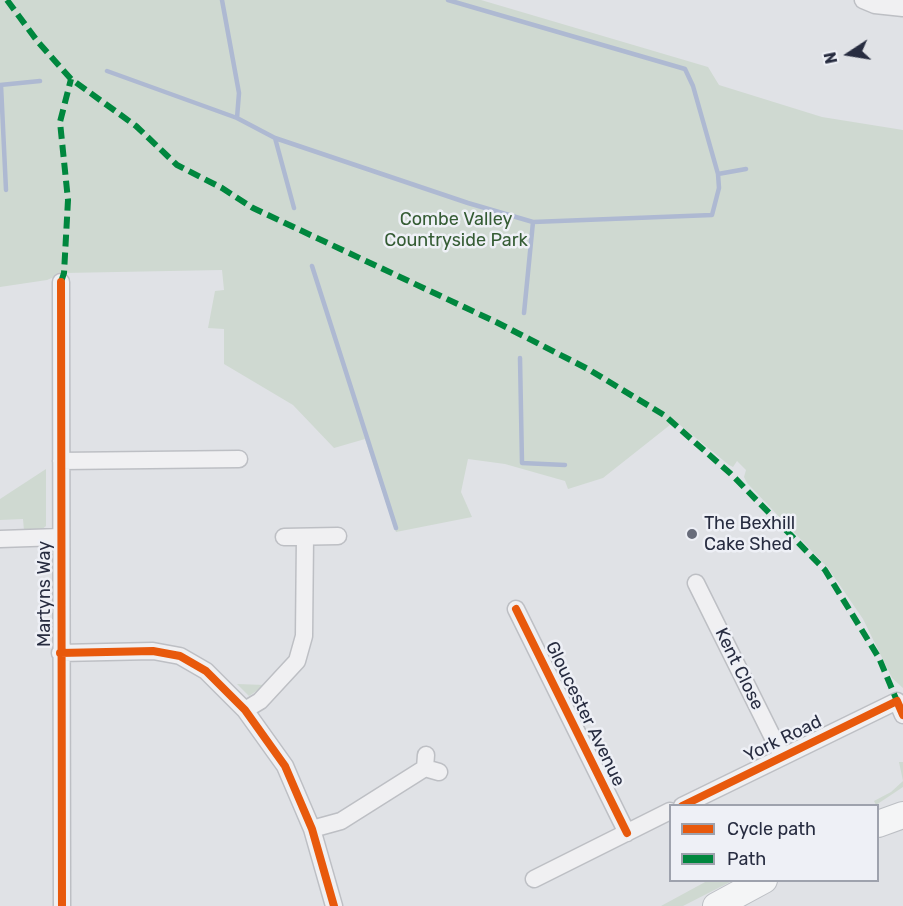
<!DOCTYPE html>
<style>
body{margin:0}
#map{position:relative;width:903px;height:906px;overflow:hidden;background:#e0e2e6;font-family:Rubik,sans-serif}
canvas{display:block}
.legend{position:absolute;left:669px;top:804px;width:210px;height:78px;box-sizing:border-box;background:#eef0f6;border:2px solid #9ea2ad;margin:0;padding:8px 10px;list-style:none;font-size:18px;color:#272c40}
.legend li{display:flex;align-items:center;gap:12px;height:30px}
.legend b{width:30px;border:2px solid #9ea2ad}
.north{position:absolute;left:819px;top:24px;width:60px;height:60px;-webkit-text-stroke:4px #eef0f6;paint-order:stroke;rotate:258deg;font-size:16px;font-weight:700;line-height:24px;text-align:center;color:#272c40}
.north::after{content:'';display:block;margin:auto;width:21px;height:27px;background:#272c40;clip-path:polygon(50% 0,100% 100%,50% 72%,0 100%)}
</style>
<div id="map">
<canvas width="903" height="906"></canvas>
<ul class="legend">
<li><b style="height:8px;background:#e8590c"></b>Cycle path</li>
<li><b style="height:8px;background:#00873e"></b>Path</li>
</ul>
<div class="north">N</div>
</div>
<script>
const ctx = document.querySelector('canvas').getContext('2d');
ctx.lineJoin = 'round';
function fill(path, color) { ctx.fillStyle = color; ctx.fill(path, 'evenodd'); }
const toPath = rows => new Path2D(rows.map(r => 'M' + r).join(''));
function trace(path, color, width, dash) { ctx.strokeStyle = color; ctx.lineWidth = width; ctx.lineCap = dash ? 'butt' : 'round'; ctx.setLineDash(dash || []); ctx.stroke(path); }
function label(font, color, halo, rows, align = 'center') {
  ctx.font = font + ' Rubik,sans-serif'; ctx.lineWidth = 5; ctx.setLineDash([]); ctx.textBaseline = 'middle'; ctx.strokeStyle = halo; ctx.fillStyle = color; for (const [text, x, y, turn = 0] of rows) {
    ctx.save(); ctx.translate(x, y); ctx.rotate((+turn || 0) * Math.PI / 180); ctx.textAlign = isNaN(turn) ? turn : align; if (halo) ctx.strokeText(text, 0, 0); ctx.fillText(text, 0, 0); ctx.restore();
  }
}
fill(toPath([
 [0,0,481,0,708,67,719,85,822,117,903,130,903,688,892,678,863,619,828,568,747,483,744,477,746,470,737,461,733,467,729,465,675,421,603,478,568,489,565,481,505,464,468,459,461,492,472,517,396,532,365,439,334,448,293,405,224,364,224,329,208,328,215,291,224,290,222,270,64,273,47,280,0,287],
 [46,469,46,526,41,530,24,531,23,519,0,520,0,499],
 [237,684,265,685,249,696],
 [899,762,903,762,903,787,876,805,874,801,891,792,903,781],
 [707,881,732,881,683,906,661,906]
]), '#cfd9d1');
trace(toPath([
 [222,0,239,93,237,118],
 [448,0,685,69,693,86,718,174],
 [107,71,237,118,275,138,468,203,533,222,712,215,719,188,718,174,746,169],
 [0,85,40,81],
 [1,85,6,190],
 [275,138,294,208],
 [312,266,396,528],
 [524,313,533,222],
 [520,358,522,463,565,465]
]), '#aeb9d2', 4.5);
const street = toPath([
 [863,0,875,5,903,8],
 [61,282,62,906],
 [61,461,239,459],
 [284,537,338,536],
 [0,539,60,537],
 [696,583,782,756],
 [516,609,627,833],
 [60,653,153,651,180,656,206,671,245,710,285,766,312,829,334,906],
 [245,710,260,701,297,661,304,636,305,537],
 [426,755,425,768,439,772],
 [682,806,897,701,903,715],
 [312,829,341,821,425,768],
 [534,879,670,811]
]);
const primary = toPath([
 [878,824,903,815],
 [716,906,764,880]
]);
trace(street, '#bdbfc4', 19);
trace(primary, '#bcbfc4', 28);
trace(street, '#f0f0f2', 16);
trace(primary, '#f4f5f6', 26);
trace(toPath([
 [7,0,38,42,71,79,136,126,177,165,222,188,253,208,496,322,588,369,664,415,731,474,825,570,879,658,897,701],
 [61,282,64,273,68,200,60,122,71,79]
]), '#00873e', 6, [12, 6]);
trace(toPath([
 [61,282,62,906],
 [516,609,627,833],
 [60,653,153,651,180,656,206,671,245,710,285,766,312,829,334,906],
 [682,806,897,701,903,715]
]), '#e8590c', 8);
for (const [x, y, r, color] of [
 [692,534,6,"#686c7a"]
]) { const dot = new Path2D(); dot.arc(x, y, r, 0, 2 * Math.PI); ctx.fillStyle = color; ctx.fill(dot); trace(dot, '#eef0f6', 2); }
label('18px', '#355c34', '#eef0f6', [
 ["Combe Valley",456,220],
 ["Countryside Park",456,241]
]);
label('18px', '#272c40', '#eef0f6', [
 ["The Bexhill",704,524],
 ["Cake Shed",704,545]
], 'left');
label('18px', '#272c40', '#eef0f6', [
 ["Martyns Way",45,594,-90],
 ["Kent Close",739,669,64],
 ["Gloucester Avenue",585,714,64],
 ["York Road",783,739,-26]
]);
</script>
